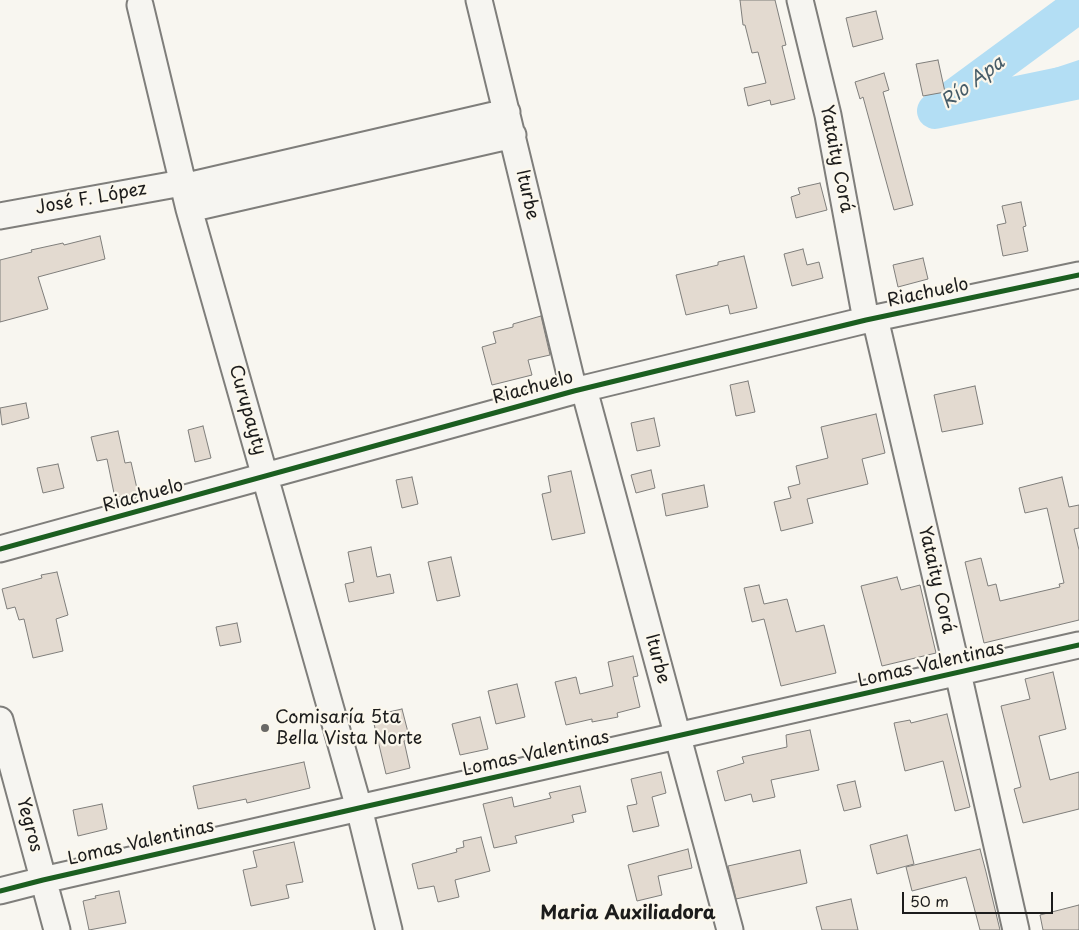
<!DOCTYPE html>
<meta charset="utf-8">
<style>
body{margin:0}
#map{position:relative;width:1079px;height:930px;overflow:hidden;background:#f8f6f0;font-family:"Playpen Sans",sans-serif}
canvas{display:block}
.scale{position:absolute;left:902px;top:892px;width:151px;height:22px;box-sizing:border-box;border:2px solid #1c1c1c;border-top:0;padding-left:6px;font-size:15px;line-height:18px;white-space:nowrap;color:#1c1c1c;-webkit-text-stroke:4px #fbf7ec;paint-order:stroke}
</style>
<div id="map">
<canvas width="1079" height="930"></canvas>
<div class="scale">50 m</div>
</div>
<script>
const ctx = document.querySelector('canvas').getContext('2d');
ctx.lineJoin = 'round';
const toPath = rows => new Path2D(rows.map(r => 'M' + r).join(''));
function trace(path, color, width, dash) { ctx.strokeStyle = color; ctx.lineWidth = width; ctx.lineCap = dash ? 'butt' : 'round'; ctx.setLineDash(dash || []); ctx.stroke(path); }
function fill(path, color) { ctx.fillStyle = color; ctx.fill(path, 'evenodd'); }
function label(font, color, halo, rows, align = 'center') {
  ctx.font = font + ' "Playpen Sans",sans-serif'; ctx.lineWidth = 4.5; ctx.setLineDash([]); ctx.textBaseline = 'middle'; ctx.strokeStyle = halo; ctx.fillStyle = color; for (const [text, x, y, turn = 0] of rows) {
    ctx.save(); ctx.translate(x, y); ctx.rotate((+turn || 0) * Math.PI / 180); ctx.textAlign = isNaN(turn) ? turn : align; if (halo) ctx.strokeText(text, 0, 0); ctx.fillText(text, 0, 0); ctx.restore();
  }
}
trace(toPath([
 [935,111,1079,63]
]), '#b3def4', 6);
trace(toPath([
 [1079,5,935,111,1079,81]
]), '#b3def4', 36);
const building = toPath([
 [740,0,775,0,786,45,782,46,795,99,771,105,770,100,748,106,744,88,766,83,758,52,752,53,745,25,743,25,740,0],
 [876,11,883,39,853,47,846,18,876,11],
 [938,60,945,92,923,96,916,64,938,60],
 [884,73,889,90,883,92,913,205,894,210,863,97,860,99,855,82,884,73],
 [820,183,827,210,796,218,791,197,800,194,798,188,820,183],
 [1021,202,1026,226,1023,227,1028,251,1003,256,997,225,1006,223,1002,206,1021,202],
 [100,236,105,259,38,277,48,309,0,322,0,260,32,252,31,250,63,243,64,245,100,236],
 [803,249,807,265,819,262,823,278,792,286,784,254,803,249],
 [744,256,757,308,730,314,728,305,686,315,676,275,718,265,718,262,744,256],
 [923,258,928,279,898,287,893,265,923,258],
 [541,316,550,355,528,360,532,375,492,385,482,347,496,343,493,332,513,327,513,324,541,316],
 [748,381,755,412,736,416,730,385,748,381],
 [975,386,983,424,942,432,934,395,975,386],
 [26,403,29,418,2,425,0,408,26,403],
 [876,414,885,453,862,459,868,484,807,499,813,523,781,531,774,502,791,498,788,487,800,484,796,466,828,458,821,427,876,414],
 [654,418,660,446,637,451,631,423,654,418],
 [203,426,211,458,195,462,188,430,203,426],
 [118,431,125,463,131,462,138,493,115,498,107,459,97,461,91,437,118,431],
 [58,464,64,488,43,493,37,468,58,464],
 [651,470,655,488,636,493,631,475,651,470],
 [571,471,585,533,552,540,542,494,551,492,548,476,571,471],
 [412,477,418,504,402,508,396,480,412,477],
 [1062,477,1069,507,1079,505,1079,528,1074,529,1079,550,1079,620,984,643,965,562,981,558,988,586,996,584,1000,601,1060,587,1059,584,1064,583,1047,508,1025,513,1019,488,1062,477],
 [704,485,708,507,666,516,662,494,704,485],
 [371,547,377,577,390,574,394,593,349,602,345,584,354,582,348,552,371,547],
 [451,557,460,596,437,601,428,562,451,557],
 [57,572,68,615,56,619,63,651,33,658,24,619,19,620,15,607,7,609,2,589,42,578,41,575,57,572],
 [897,577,901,590,920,585,936,653,882,666,861,586,897,577],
 [759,585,764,604,787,599,796,632,824,625,836,673,781,686,764,619,752,622,744,588,759,585],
 [237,623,241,642,220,646,216,627,237,623],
 [633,656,638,676,633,677,640,707,617,713,618,717,592,722,592,719,566,725,555,682,576,677,580,694,613,686,608,662,633,656],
 [1053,672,1066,729,1039,736,1050,780,1079,772,1079,809,1023,823,1014,789,1021,787,1001,706,1030,699,1025,679,1053,672],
 [517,684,525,717,496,724,488,691,517,684],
 [402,709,410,740,404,741,410,768,386,774,374,724,379,723,378,719,385,718,384,713,402,709],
 [947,714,970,807,955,811,943,761,905,771,894,723,910,720,911,723,947,714],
 [480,717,488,749,460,755,452,724,480,717],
 [810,730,819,770,771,780,775,797,753,802,751,794,725,801,717,771,744,763,742,757,787,747,786,735,810,730],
 [304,762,310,788,247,803,246,799,198,809,193,786,304,762],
 [661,772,666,793,652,797,659,826,633,832,627,806,637,804,631,779,661,772],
 [855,781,861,807,844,811,837,785,855,781],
 [580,786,586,812,572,815,574,822,515,836,517,843,494,848,483,804,512,797,514,807,551,798,549,793,580,786],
 [102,804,107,829,78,836,73,810,102,804],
 [907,835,914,864,877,874,870,845,907,835],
 [481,837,490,871,455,880,459,897,438,902,434,886,418,889,412,864,457,852,456,849,464,847,463,841,481,837],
 [294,842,303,882,286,885,289,898,251,906,243,870,257,867,253,851,294,842],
 [688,849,692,868,658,876,662,895,637,901,628,865,688,849],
 [980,849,986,872,1000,930,980,930,966,877,912,891,906,867,980,849],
 [800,850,807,883,736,899,728,866,800,850],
 [119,891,126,923,89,930,83,901,96,898,95,896,119,891],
 [851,899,858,930,822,930,816,907,851,899],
 [1079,905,1079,930,1043,930,1040,915,1079,905]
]);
fill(building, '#e3dad0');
trace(building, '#7f7e7b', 1);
const minor = toPath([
 [479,0,574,391],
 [800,0,828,115,866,320],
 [140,5,189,209,359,808,389,930],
 [183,187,507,112],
 [189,209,513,135],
 [0,216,182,183],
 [875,318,958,673,1016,930],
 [584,389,730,930],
 [0,549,574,391,866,320,1079,275],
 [0,720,57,930],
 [0,891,43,880,359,808,1079,645]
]);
trace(minor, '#7f7e7b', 29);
trace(minor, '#f6f5f1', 25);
trace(toPath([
 [0,549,574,391,866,320,1079,275],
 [0,891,43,880,359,808,1079,645]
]), '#1b5e20', 5);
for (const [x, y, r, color] of [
 [265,728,5,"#696866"]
]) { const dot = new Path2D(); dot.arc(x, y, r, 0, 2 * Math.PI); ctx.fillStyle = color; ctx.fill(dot); trace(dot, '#fbf7ec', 2); }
label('18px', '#1c1c1c', '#fbf7ec', [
 ["Yataity Corá",836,159,79],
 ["Iturbe",527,195,77],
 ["José F. López",91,199,-10],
 ["Riachuelo",928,293,-12],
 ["Riachuelo",533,388,-15],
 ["Curupayty",247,410,74],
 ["Riachuelo",143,496,-15],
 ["Yataity Corá",936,580,77],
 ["Iturbe",657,659,75],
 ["Lomas Valentinas",931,665,-13],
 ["Lomas Valentinas",536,754,-13],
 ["Yegros",29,825,75],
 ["Lomas Valentinas",141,843,-13]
]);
label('18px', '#1c1c1c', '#fbf7ec', [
 ["Comisaría 5ta",275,718],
 ["Bella Vista Norte",275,739]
], 'left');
label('italic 19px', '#465c68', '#fbf7ec', [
 ["Río Apa",973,83,-37]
]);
label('bold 19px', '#1c1c1c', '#fbf7ec', [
 ["Maria Auxiliadora",628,914]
]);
</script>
